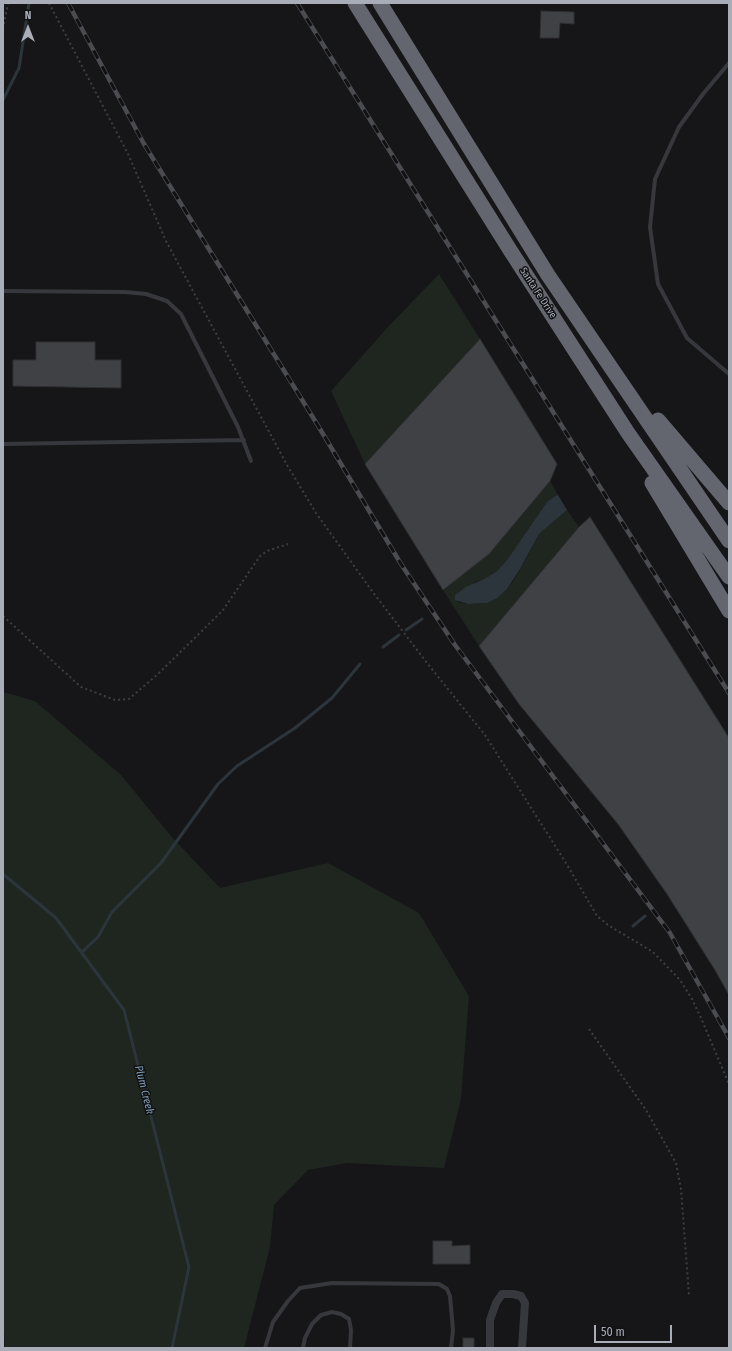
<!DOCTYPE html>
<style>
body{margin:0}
#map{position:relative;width:732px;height:1351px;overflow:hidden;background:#161618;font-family:"Fira Sans Condensed",sans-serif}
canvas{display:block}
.frame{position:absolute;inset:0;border:4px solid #a8adb8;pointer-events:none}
.north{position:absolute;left:8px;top:8px;width:40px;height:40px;-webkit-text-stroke:3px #111113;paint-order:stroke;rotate:0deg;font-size:11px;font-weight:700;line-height:16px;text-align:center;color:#a8adb8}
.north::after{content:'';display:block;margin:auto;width:14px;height:18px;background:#a8adb8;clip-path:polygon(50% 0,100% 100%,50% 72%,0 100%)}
.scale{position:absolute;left:594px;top:1325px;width:78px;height:18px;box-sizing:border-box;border:2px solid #a8adb8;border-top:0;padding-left:5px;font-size:12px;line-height:14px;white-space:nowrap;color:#a8adb8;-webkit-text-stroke:3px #111113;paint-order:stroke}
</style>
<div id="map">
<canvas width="732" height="1351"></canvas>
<div class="frame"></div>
<div class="north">N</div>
<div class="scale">50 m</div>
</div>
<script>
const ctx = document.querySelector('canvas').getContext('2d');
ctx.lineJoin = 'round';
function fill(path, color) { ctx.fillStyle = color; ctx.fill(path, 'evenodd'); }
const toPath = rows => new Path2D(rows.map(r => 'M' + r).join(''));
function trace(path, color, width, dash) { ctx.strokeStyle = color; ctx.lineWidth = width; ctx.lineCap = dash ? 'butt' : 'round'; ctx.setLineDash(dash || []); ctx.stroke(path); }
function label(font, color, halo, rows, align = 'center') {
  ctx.font = font + ' "Fira Sans Condensed",sans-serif'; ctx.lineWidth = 3; ctx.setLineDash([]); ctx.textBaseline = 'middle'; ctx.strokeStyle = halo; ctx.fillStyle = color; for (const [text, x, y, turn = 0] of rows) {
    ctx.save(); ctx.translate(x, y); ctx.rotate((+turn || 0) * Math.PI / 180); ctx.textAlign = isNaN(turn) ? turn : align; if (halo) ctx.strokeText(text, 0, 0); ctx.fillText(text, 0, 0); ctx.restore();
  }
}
fill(toPath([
 [439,274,480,339,365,464,331,391,387,328],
 [550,481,558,495,555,496,547,502,507,560,497,571,486,578,475,582,457,602,468,604,487,603,507,589,513,581,526,559,539,534,567,510,579,527,479,646,443,590,489,554],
 [3,692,35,701,121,775,171,836,220,888,328,863,419,913,469,996,461,1099,444,1168,347,1163,308,1170,274,1205,270,1247,244,1348,5,1348,3,1313]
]), '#1e261f');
fill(toPath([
 [558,495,567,510,539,534,520,569,507,589,497,598,487,603,468,604,455,600,455,595,466,587,486,578,497,571,507,560,547,502,555,496]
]), '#2c353c');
trace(toPath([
 [3,100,19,68,29,3],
 [406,630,422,619],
 [383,647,399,635],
 [3,874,56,918,124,1010,189,1267,172,1348],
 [633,926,645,916],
 [82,952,98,937,112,912,161,863,218,784,237,766,295,728,332,698,360,664]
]), '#2c353c', 3);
const building = toPath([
 [541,11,574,12,574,24,560,23,559,38,540,38,541,11],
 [480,339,557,464,550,481,489,554,443,590,365,464,480,339],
 [36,342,95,342,95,360,121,360,121,388,13,386,13,360,36,360,36,342],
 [590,517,729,738,729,995,715,970,667,894,618,824,519,704,479,646,579,527,590,517],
 [433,1241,452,1241,452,1246,470,1245,470,1264,433,1264,433,1241],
 [463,1338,474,1338,474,1348,463,1348,463,1338]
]);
fill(building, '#404145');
trace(building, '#303034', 1);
trace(toPath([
 [49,3,128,154,166,241,287,465,316,513,372,591,427,663,485,735,566,863,597,916,608,925,653,952,680,980,692,999,701,1018,729,1084],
 [3,29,8,3],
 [3,616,81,687,115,700,129,699,158,674,212,621,223,610,260,556,267,551,288,544],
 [589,1029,646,1110,676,1163,681,1189,689,1295]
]), '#3d3f44', 2, [2, 3]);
trace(toPath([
 [729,63,703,94,679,127,655,179,650,227,658,284,687,338,729,374],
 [3,291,125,292,146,294,167,301,181,314,238,427,251,461],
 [3,444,244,440],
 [265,1348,273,1322,288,1301,300,1288,332,1283,439,1284,447,1289,450,1296,453,1330,451,1348],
 [303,1348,305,1338,312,1324,321,1315,332,1312,341,1314,349,1319,351,1330,350,1348]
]), '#37383d', 4);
trace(toPath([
 [490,1348,490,1320,496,1303,502,1294,513,1294,521,1296,525,1303,522,1348]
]), '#37383d', 8);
trace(toPath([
 [355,3,510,250,628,433,729,577],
 [380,3,548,275,729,541],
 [658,420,729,503],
 [652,483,729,611]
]), '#63666e', 15);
const rail = toPath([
 [68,3,144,144,317,424,401,564,455,645,670,933,729,1038],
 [297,3,729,693]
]);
trace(rail, '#4a4c52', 4.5);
trace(rail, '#111113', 3, [9]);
label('10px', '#a8adb8', '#111113', [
 ["Santa Fe Drive",538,293,57]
]);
label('italic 11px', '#7f9bb3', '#111113', [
 ["Plum Creek",144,1090,76]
]);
</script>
